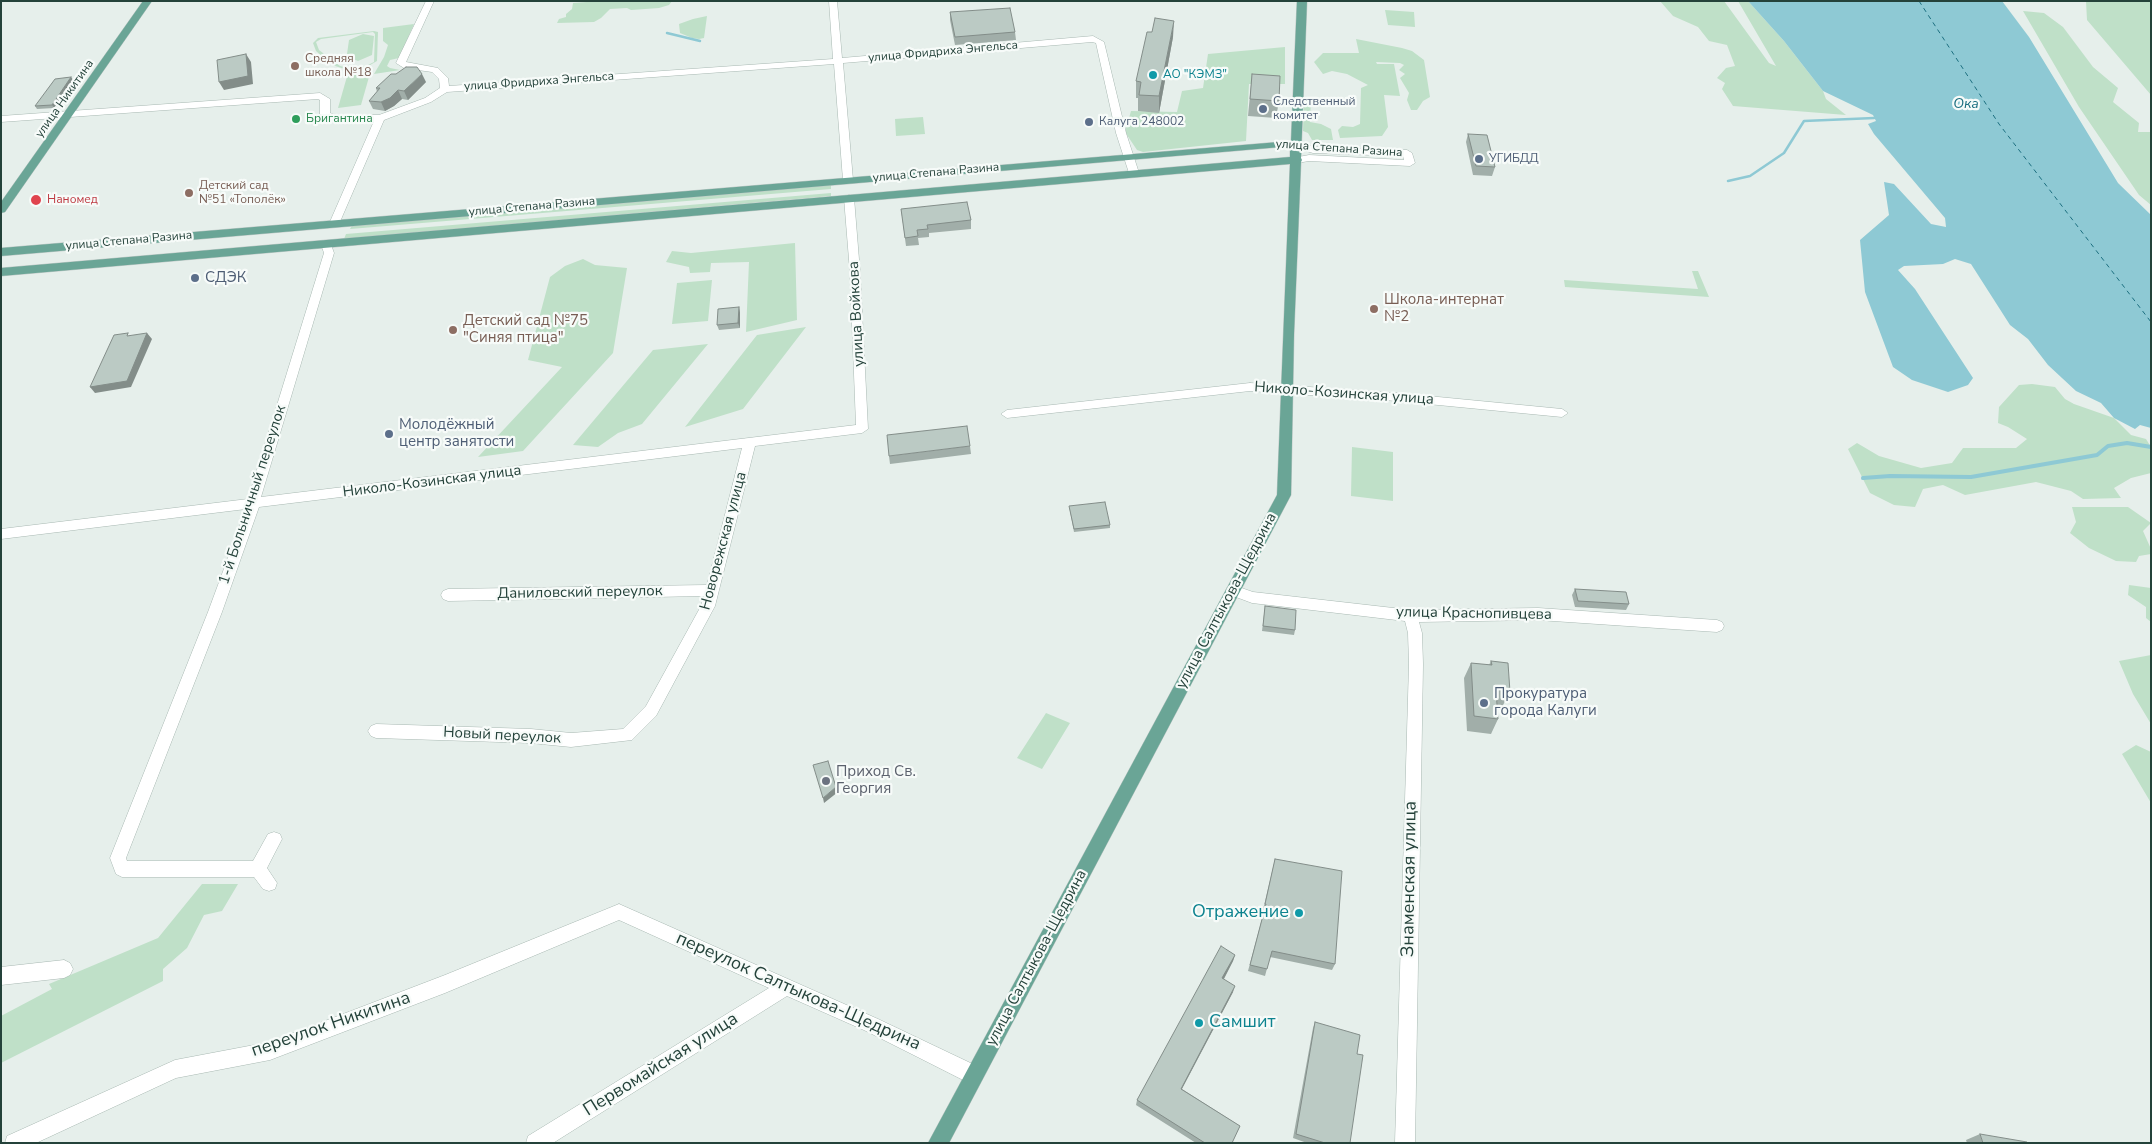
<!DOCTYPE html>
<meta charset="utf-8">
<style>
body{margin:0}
#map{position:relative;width:2152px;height:1144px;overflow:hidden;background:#e6efeb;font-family:"Nunito Sans",sans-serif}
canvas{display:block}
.frame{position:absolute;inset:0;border:2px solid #24423a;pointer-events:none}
</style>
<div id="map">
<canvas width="2152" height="1144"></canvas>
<div class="frame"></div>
</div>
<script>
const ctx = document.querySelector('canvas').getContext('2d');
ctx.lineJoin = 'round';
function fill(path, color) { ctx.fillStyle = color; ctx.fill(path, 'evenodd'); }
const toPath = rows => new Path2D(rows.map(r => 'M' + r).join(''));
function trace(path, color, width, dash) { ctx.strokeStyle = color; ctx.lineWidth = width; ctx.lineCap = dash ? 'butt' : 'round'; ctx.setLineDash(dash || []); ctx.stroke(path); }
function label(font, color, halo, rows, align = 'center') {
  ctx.font = font + ' "Nunito Sans",sans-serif'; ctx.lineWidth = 4.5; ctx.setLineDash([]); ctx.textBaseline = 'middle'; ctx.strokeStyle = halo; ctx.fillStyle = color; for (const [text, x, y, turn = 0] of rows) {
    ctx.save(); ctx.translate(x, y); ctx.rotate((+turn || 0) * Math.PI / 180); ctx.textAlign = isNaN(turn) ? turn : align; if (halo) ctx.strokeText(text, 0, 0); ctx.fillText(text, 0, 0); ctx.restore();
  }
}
fill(toPath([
 [600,1,672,1,669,5,659,8,631,10,627,8,610,9,601,18,594,22,557,23,559,19,566,17,566,14,572,9,573,3],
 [1660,1,1724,1,1769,63,1776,66,1738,1,1748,1,1784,41,1823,91,1826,99,1846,115,1733,106,1722,89,1725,83,1717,78,1726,68,1735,66,1727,45,1709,41,1698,27,1673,16],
 [2086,1,2151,1,2151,95,2087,20],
 [1385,10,1414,12,1415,27,1388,25],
 [2023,11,2044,13,2063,27,2093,67,2118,88,2113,102,2139,123,2138,132,2151,132,2151,205,2139,195,2079,107],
 [707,16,704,38,699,39,692,38,680,33,679,24,693,19],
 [414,24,399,58,390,60,387,66,390,68,400,70,374,74,384,57,388,45,383,41,383,28],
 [374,31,378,32,377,61,365,68,345,69,332,65,316,51,313,43,318,38],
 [373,32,375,34,374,62,366,66,349,68,340,66,319,50,316,42,321,39],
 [363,34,374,36,372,55,358,61,350,58,347,54,349,40],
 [1356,39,1402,48,1412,51,1424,60,1430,97,1423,101,1417,110,1411,110,1407,100,1409,93,1400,78,1405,74,1399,70,1404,65,1400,63,1376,62,1377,64,1394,64,1400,96,1384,95,1388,127,1382,136,1340,138,1338,130,1342,126,1353,127,1360,124,1361,88,1368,85,1347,74,1332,71,1323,74,1314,62,1323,53,1359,53],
 [1285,47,1285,84,1249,84,1246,141,1143,152,1137,150,1125,132,1131,111,1177,112,1182,91,1203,88,1208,54],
 [371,70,361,105,338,108,348,73],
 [1304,99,1311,99,1310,122,1321,124,1331,129,1333,140,1312,140,1308,133,1303,131],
 [923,117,925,134,896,136,895,119],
 [831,184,831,189,350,229,353,224],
 [831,193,831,196,344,239,346,234],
 [795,243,797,320,746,332,749,262,711,263,710,272,690,273,689,267,666,262,672,251,691,253],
 [583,259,595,265,627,268,613,353,523,451,478,457,562,367,528,360,550,277,565,266],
 [1692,271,1698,271,1709,297,1565,287,1564,280,1698,289],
 [712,280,708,321,672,324,677,283],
 [806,327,743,409,685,427,757,335],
 [708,344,642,424,618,433,598,447,573,445,653,350],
 [2032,384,2055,387,2065,399,2074,404,2114,418,2131,435,2146,439,2151,447,2151,473,2131,478,2114,488,2121,498,2083,499,2071,491,2036,482,1965,495,1943,485,1923,489,1915,507,1894,505,1870,493,1848,449,1857,443,1879,456,1921,468,1952,463,1963,448,2016,448,2027,439,2008,427,1998,423,1999,407,2019,385],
 [1352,447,1393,452,1393,501,1351,496],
 [2072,507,2128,507,2151,523,2143,531,2151,549,2151,554,2139,556,2136,562,2116,561,2089,548,2070,533,2076,522],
 [2129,585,2151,588,2151,622,2146,618,2146,607,2128,595],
 [2151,655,2151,724,2133,694,2119,661],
 [1046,713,1070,723,1042,769,1017,758],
 [2136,745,2151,752,2151,803,2122,754],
 [202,884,238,884,222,911,204,915,187,948,163,969,163,981,1,1063,1,1016,52,989,49,984,158,938]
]), '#bfe0c8');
fill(toPath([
 [1748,1,2002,1,2029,37,2118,183,2151,215,2151,428,2140,425,2135,429,2114,418,2101,403,2076,391,2048,365,2028,339,2010,325,1971,264,1955,259,1943,264,1904,266,1898,270,1915,289,1973,378,1968,385,1948,392,1912,380,1893,367,1865,292,1860,240,1889,215,1884,182,1894,184,1931,224,1946,227,1945,218,1874,134,1868,124,1876,121,1873,115,1823,91,1784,41]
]), '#8ec9d4');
trace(toPath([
 [667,33,700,41],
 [1728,181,1750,176,1784,153,1804,121,1874,118]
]), '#8ec9d4', 2.5);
trace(toPath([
 [1863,478,1890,476,1971,477,2097,455,2108,446,2127,443,2151,447]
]), '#8ec9d4', 4);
trace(toPath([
 [1919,1,1999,124,2151,322]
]), '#1c6f80', 1, [4.5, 4]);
const minor = toPath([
 [426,1,434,1,406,62,438,68,448,78,449,86,833,59,829,1,837,1,842,58,1093,36,1104,42,1126,133,1139,173,1134,176,1129,173,1116,133,1096,43,1092,42,843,63,853,180,848,183,843,180,834,64,447,92,431,102,384,120,339,224,334,227,329,224,374,121,330,120,320,114,320,100,318,99,1,122,1,116,320,93,330,99,330,113,335,115,379,115,425,98,440,88,439,79,432,72,404,68,396,63,426,1],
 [1296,142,1314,147,1407,150,1412,153,1415,163,1410,166,1309,161,1297,163,1293,162,1293,158,1309,155,1404,160,1403,156,1313,153,1293,147,1293,143,1296,142],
 [849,195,854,198,860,272,868,429,862,433,755,446,715,606,656,716,632,740,571,747,531,743,376,738,371,736,368,731,371,726,376,724,531,729,571,733,623,729,646,706,701,606,704,596,448,601,443,599,441,595,443,591,448,589,707,585,742,448,259,507,222,612,126,858,127,861,253,861,268,834,274,832,280,834,282,839,267,868,277,883,275,889,269,891,263,889,254,877,122,877,116,874,110,858,208,612,246,509,1,539,1,529,248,499,324,253,321,244,326,241,330,242,334,253,261,497,856,425,850,272,844,198,849,195],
 [1250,383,1397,393,1562,409,1568,413,1562,417,1397,401,1250,391,1007,418,1001,414,1007,410,1250,383],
 [1233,585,1253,592,1411,610,1538,608,1717,620,1722,622,1724,626,1722,630,1717,632,1538,620,1419,622,1422,633,1423,664,1415,1143,1395,1143,1409,664,1408,633,1405,621,1252,603,1228,594,1226,590,1228,586,1233,585],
 [619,904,878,1019,981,1068,983,1075,981,1082,974,1084,967,1082,866,1031,787,996,553,1143,526,1143,528,1136,769,988,619,920,445,993,270,1060,176,1078,36,1143,5,1143,7,1136,175,1060,270,1042,445,975,619,904],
 [64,960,70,963,73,969,70,975,64,978,1,985,1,967,64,960]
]);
const major = toPath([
 [143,1,152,1,5,212,1,213,1,202,143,1],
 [1297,1,1307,1,1301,158,1302,160,1301,162,1294,334,1291,495,949,1143,928,1143,1277,495,1290,164,1,276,1,268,1290,157,1290,148,1281,147,1,256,1,248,1291,141,1297,1]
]);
trace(minor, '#a8b8b2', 1);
trace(major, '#c2cac8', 1);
fill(minor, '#fff');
fill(major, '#6aa596');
fill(toPath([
 [950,12,1015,32,1016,40,955,45,950,20],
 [1173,37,1159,113,1138,111,1138,98,1136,98,1136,81],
 [1252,74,1279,101,1276,118,1248,116],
 [71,77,73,80,54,108,37,109,35,106],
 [426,82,408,100,402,99,394,106,385,111,373,109,369,101,377,92,376,88],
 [1468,134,1495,167,1492,176,1473,175,1466,142],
 [901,209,971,220,971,229,929,233,929,237,918,238,919,245,906,246],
 [739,307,740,313,740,328,719,330,717,325],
 [970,446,971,454,890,464,889,456],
 [1069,506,1110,525,1110,528,1074,532],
 [1575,589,1629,604,1626,610,1575,607,1572,595],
 [1265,606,1295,630,1294,635,1262,631],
 [1491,661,1510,692,1502,707,1498,707,1498,719,1491,734,1467,731,1464,678,1471,663,1489,665],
 [1275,859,1335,964,1332,970,1270,957,1265,976,1248,971,1264,911,1263,910],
 [1235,955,1233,961,1224,979,1233,992,1182,1089,1240,1126,1232,1143,1196,1143,1136,1105,1137,1100],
 [1315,1022,1350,1143,1307,1143,1293,1138,1313,1028],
 [1980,1134,1983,1143,1967,1143,1966,1140]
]), '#a1aea9');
fill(toPath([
 [1174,21,1173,37,1159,113,1159,96],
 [246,54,251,62,253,84,224,90,219,82],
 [422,74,426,82,408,100,404,91],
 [71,77,73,80,54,108,52,105],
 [398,90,402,99,394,106,385,111,381,102],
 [739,307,740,313,740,328,738,323],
 [147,333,152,339,131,387,95,393,90,387],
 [836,787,838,792,824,803,823,798],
 [1235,955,1233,961,1221,984,1222,978],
 [1235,986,1233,992,1179,1094,1181,1089]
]), '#838d89');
const building = toPath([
 [1010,8,1015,32,955,37,950,12,1010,8],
 [1155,18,1174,21,1159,96,1139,95,1141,82,1136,81,1147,32,1152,32,1155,18],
 [246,54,248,76,219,82,217,60,246,54],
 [406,67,417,67,422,74,404,91,398,90,390,98,381,102,369,101,380,88,376,88,391,74,396,74,406,67],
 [1252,74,1280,76,1279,101,1250,99,1252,74],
 [71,77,52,105,35,106,55,79,71,77],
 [1468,134,1487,135,1495,167,1476,166,1468,134],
 [967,202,971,220,927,225,928,229,917,230,918,236,905,238,901,209,967,202],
 [739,307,738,323,717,325,718,309,739,307],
 [128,333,127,336,147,333,127,381,90,387,114,335,128,333],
 [967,426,970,446,889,456,887,435,967,426],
 [1105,502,1110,525,1074,529,1069,506,1105,502],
 [1575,589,1626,592,1629,604,1578,601,1575,589],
 [1265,606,1296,610,1295,630,1263,626,1265,606],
 [1491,661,1508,663,1510,692,1496,690,1498,719,1474,716,1471,663,1492,665,1491,661],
 [828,761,836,787,823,798,813,765,828,761],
 [1275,859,1342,871,1335,964,1272,951,1267,969,1250,965,1266,904,1265,904,1275,859],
 [1221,946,1235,955,1222,978,1235,986,1181,1089,1240,1126,1232,1143,1205,1143,1137,1100,1221,946],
 [1315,1022,1360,1035,1357,1054,1363,1055,1350,1143,1325,1143,1296,1134,1315,1022],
 [1980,1134,2027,1142,2027,1143,1983,1143,1980,1134]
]);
fill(building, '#bbcac4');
trace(building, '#838d89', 1);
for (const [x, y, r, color] of [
 [295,66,5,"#8d6e63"],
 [1153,75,5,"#0f9aa8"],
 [1263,109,5,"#5c6f8a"],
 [296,119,5,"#2e9e5b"],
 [1089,122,5,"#5c6f8a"],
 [1479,159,5,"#5c6f8a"],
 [189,193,5,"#8d6e63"],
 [36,200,6,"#e0444e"],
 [195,278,5,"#5c6f8a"],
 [1374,309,5,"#8d6e63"],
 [453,330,5,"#8d6e63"],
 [389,434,5,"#5c6f8a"],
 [1484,703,5,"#5c6f8a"],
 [826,781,5,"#6b7280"],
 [1299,913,5,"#0f9aa8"],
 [1199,1023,5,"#0f9aa8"]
]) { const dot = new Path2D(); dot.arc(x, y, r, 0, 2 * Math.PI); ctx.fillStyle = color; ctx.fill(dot); trace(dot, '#f7fbf9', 2); }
label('12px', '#24423a', '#f7fbf9', [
 ["улица Фридриха Энгельса",943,52,-5],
 ["улица Фридриха Энгельса",539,82,-4],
 ["улица Никитина",65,99,-55],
 ["улица Степана Разина",1339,149,4],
 ["улица Степана Разина",936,173,-5],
 ["улица Степана Разина",532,207,-5],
 ["улица Степана Разина",129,241,-5]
]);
label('12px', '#785e54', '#f7fbf9', [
 ["Средняя",305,59],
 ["школа №18",305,73],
 ["Детский сад",199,186],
 ["№51 «Тополёк»",199,200]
], 'left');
label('12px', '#0d838f', '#f7fbf9', [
 ["АО \"КЭМЗ\"",1163,75]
], 'left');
label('12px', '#4e5e75', '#f7fbf9', [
 ["Следственный",1273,102],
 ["комитет",1273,116],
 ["Калуга 248002",1099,122],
 ["УГИБДД",1489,159]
], 'left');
label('12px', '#27864d', '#f7fbf9', [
 ["Бригантина",306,119]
], 'left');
label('12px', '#be3a42', '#f7fbf9', [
 ["Наномед",47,200]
], 'left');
label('italic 14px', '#1c6f80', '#f7fbf9', [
 ["Ока",1966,105]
]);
label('15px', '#4e5e75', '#f7fbf9', [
 ["СДЭК",205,278],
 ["Молодёжный",399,425],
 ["центр занятости",399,442],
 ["Прокуратура",1494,694],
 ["города Калуги",1494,711]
], 'left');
label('15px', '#785e54', '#f7fbf9', [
 ["Школа-интернат",1384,300],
 ["№2",1384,317],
 ["Детский сад №75",463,321],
 ["\"Синяя птица\"",463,338]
], 'left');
label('15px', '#24423a', '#f7fbf9', [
 ["улица Войкова",857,314,-93],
 ["Николо-Козинская улица",1344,394,4],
 ["Николо-Козинская улица",432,482,-7],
 ["1-й Больничный переулок",253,495,-72],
 ["Новорежская улица",724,541,-75],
 ["Даниловский переулок",580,593,-1],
 ["улица Салтыкова-Щедрина",1227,601,-62],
 ["улица Краснопивцева",1474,614,1],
 ["Новый переулок",502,736,3],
 ["улица Салтыкова-Щедрина",1037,958,-62]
]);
label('15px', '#5b616d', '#f7fbf9', [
 ["Приход Св.",836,772],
 ["Георгия",836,789]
], 'left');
label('18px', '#24423a', '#f7fbf9', [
 ["Знаменская улица",1410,879,-89],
 ["переулок Салтыкова-Щедрина",798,992,24],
 ["переулок Никитина",331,1025,-19],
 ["Первомайская улица",661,1065,-32]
]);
label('18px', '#0d838f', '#f7fbf9', [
 ["Отражение",1289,913],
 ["Самшит",1209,1023,"left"]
], 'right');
</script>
